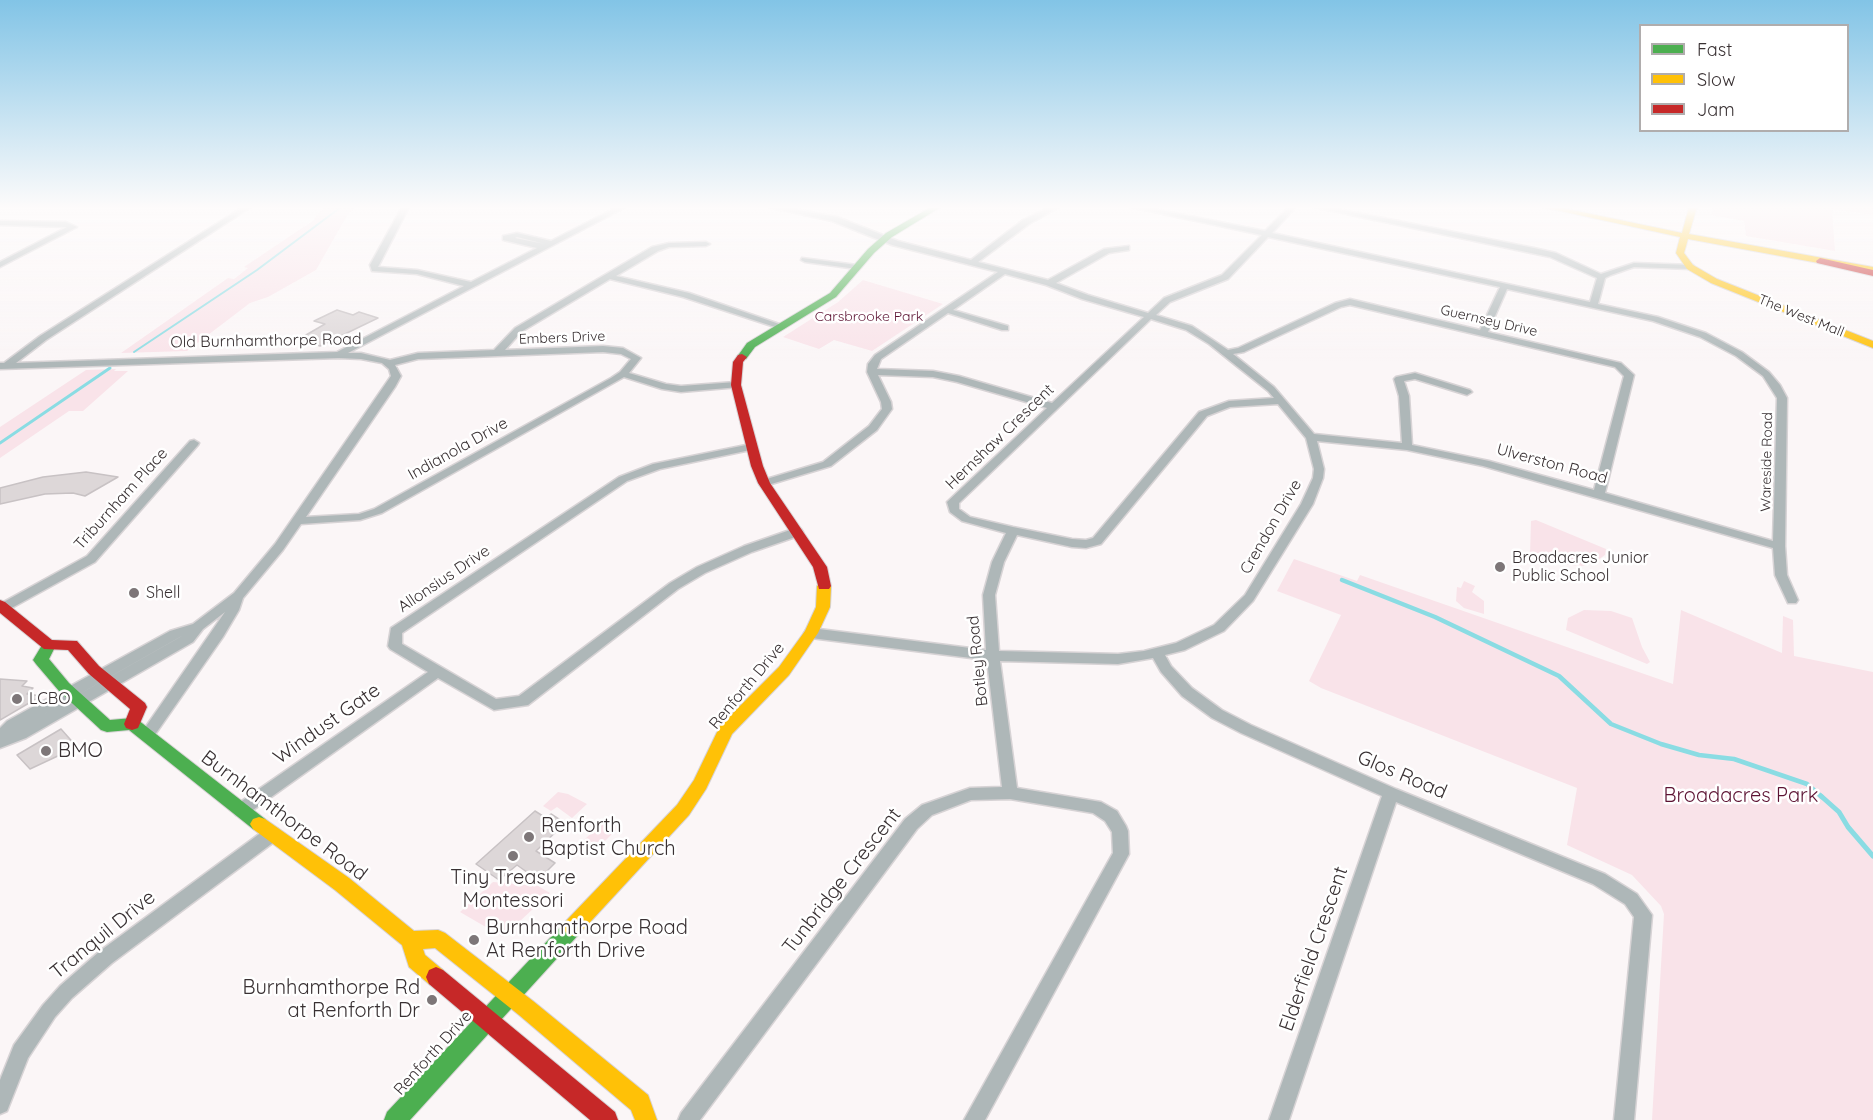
<!DOCTYPE html>
<style>
body{margin:0}
#map{position:relative;width:1873px;height:1120px;overflow:hidden;background:#fbf6f7;font-family:Quicksand,sans-serif}
canvas{display:block}
.legend{position:absolute;left:1639px;top:24px;width:210px;height:108px;box-sizing:border-box;background:#fff;border:2px solid #b0adad;margin:0;padding:8px 10px;list-style:none;font-size:18px;color:#393133}
.legend li{display:flex;align-items:center;gap:12px;height:30px}
.legend b{width:30px;border:2px solid #b0adad}
</style>
<div id="map">
<canvas width="1873" height="1120"></canvas>
<ul class="legend">
<li><b style="height:8px;background:#4caf50"></b>Fast</li>
<li><b style="height:8px;background:#ffc107"></b>Slow</li>
<li><b style="height:8px;background:#c62828"></b>Jam</li>
</ul>
</div>
<script>
const ctx = document.querySelector('canvas').getContext('2d');
ctx.lineJoin = 'round';
function fill(path, color) { ctx.fillStyle = color; ctx.fill(path, 'evenodd'); }
const toPath = rows => new Path2D(rows.map(r => 'M' + r).join(''));
function trace(path, color, width, dash) { ctx.strokeStyle = color; ctx.lineWidth = width; ctx.lineCap = dash ? 'butt' : 'round'; ctx.setLineDash(dash || []); ctx.stroke(path); }
function label(font, color, halo, rows, align = 'center') {
  ctx.font = font + ' Quicksand,sans-serif'; ctx.lineWidth = 5; ctx.setLineDash([]); ctx.textBaseline = 'middle'; ctx.strokeStyle = halo; ctx.fillStyle = color; for (const [text, x, y, turn = 0] of rows) {
    ctx.save(); ctx.translate(x, y); ctx.rotate((+turn || 0) * Math.PI / 180); ctx.textAlign = isNaN(turn) ? turn : align; if (halo) ctx.strokeText(text, 0, 0); ctx.fillText(text, 0, 0); ctx.restore();
  }
}
fill(toPath([
 [325,207,356,207,348,214,316,270,268,297,250,303,187,351,121,353,228,278,234,279,248,268,244,267,314,220,318,213],
 [1713,207,1873,207,1873,215,1832,209,1835,251,1746,236,1744,221,1711,215],
 [863,280,943,304,872,351,834,340,819,349,783,337,838,302],
 [116,369,114,371,128,371,83,411,69,411,0,458,0,427,86,370],
 [1536,520,1606,549,1605,555,1592,564,1582,566,1556,564,1530,555,1531,521],
 [1294,559,1357,581,1360,575,1673,684,1681,610,1782,653,1783,616,1793,620,1794,656,1873,672,1873,1120,1652,1120,1664,914,1661,906,1632,875,1567,845,1577,788,1321,688,1309,681,1341,615,1277,591],
 [1464,581,1475,586,1472,592,1484,601,1484,614,1464,608,1456,601,1457,587,1461,588],
 [1584,610,1611,611,1632,618,1642,647,1650,662,1647,664,1566,630,1568,618],
 [558,792,568,794,587,804,572,818,557,807,551,811,543,806],
 [606,819,619,827,597,849,584,840],
 [493,882,538,886,550,893,503,937,460,912]
]), '#f9e3e9');
trace(toPath([
 [134,352,257,270,341,207]
]), '#8adce3', 2);
trace(toPath([
 [0,443,110,368]
]), '#8adce3', 3);
trace(toPath([
 [1342,580,1435,617,1559,676,1611,724,1661,744,1699,755,1734,759,1807,784,1822,797]
]), '#8adce3', 4.5);
trace(toPath([
 [1821,796,1839,812,1848,827,1873,856]
]), '#8adce3', 5);
const building = toPath([
 [337,310,353,315,359,312,378,318,320,346,299,339,325,324,314,321,337,310],
 [86,472,118,477,85,496,73,493,45,494,0,504,0,488,43,477,86,472],
 [0,679,27,681,22,686,33,688,27,694,41,696,0,720,0,679],
 [61,729,77,747,30,769,17,755,61,729],
 [535,811,546,818,551,814,565,823,536,851,555,863,538,880,517,865,499,880,476,864,535,811]
]);
fill(building, '#ddd7d8');
trace(building, '#c8c2c4', 1.5);
const street = toPath([
 [243,207,251,207,46,340,16,363,337,352,464,286,417,274,372,271,370,265,402,207,409,207,378,267,417,270,471,282,537,248,503,240,503,236,517,233,551,241,617,207,626,207,348,353,361,353,390,360,418,353,494,350,515,328,652,247,669,243,706,242,710,244,706,246,669,247,658,251,616,276,689,293,785,326,778,328,683,297,610,279,521,332,505,350,603,346,623,348,641,358,629,373,666,384,681,386,736,382,739,383,739,387,681,392,662,389,624,377,382,513,360,520,301,524,283,550,243,598,239,610,223,637,152,739,147,741,142,739,140,735,225,612,203,629,193,642,26,738,0,748,0,728,7,721,170,631,193,624,234,593,275,544,391,376,389,369,382,363,361,359,339,358,0,369,0,363,4,363,40,336,243,207],
 [517,237,545,244,515,238,517,237],
 [603,352,621,354,631,359,620,372,611,378,374,509,359,514,306,517,395,387,401,376,395,365,418,359,603,352],
 [182,636,16,730,180,637,182,636],
 [767,207,782,207,837,217,898,241,971,260,1023,220,1050,207,1059,207,1029,224,978,262,1048,280,1104,249,1129,246,1129,250,1109,253,1056,283,1088,295,1148,313,1164,298,1222,275,1262,235,1130,207,1145,207,1265,231,1289,207,1296,207,1272,233,1590,302,1597,278,1550,257,1313,207,1328,207,1534,248,1556,253,1601,274,1634,263,1693,265,1694,267,1690,269,1634,267,1611,275,1605,278,1598,304,1658,317,1706,333,1742,352,1769,372,1780,385,1787,398,1785,546,1787,575,1798,600,1796,603,1788,603,1775,575,1773,548,1483,466,1407,450,1317,441,1324,469,1323,478,1313,504,1253,601,1224,631,1185,650,1165,655,1171,666,1192,688,1222,710,1251,725,1396,789,1605,874,1637,894,1652,915,1634,1120,1614,1120,1634,917,1625,904,1593,884,1396,802,1289,1120,1269,1120,1382,796,1241,733,1212,718,1182,696,1161,672,1153,658,1118,664,1000,661,1017,788,1101,802,1117,811,1126,826,1128,831,1129,854,985,1120,964,1120,1113,853,1112,832,1105,821,1093,813,1010,799,971,800,932,815,917,829,700,1120,678,1120,681,1113,905,819,922,805,970,788,1002,787,987,660,811,638,806,636,804,633,806,630,811,628,986,650,983,595,992,562,1006,533,962,521,950,512,947,502,1047,408,957,382,933,377,878,375,891,402,892,409,877,430,831,466,768,485,760,485,759,483,760,481,823,462,869,426,882,409,881,402,867,372,868,364,875,355,998,272,892,245,832,221,767,207],
 [1268,237,1500,287,1480,330,1350,299,1335,303,1238,348,1228,350,1192,326,1156,315,1170,302,1228,279,1268,237],
 [1005,274,1046,285,1082,299,1144,317,1052,403,959,376,933,371,877,369,881,359,948,313,1002,330,1008,330,1008,326,953,310,1005,274],
 [1507,289,1653,321,1700,337,1736,356,1763,376,1777,398,1773,541,1605,493,1634,375,1621,363,1488,332,1507,289],
 [1350,305,1615,367,1624,376,1594,490,1489,461,1412,445,1409,396,1404,381,1415,379,1467,395,1472,392,1470,390,1415,373,1396,377,1394,379,1399,396,1402,443,1314,434,1274,387,1233,354,1244,352,1341,307,1350,305],
 [1151,319,1186,330,1209,344,1268,391,1274,398,1229,401,1199,412,1093,538,1086,540,1072,539,1013,527,970,517,959,509,959,503,1151,319],
 [1278,404,1306,438,1314,469,1313,478,1301,504,1245,595,1214,625,1176,643,1144,651,1118,654,999,651,995,595,1004,562,1017,535,1072,547,1086,548,1101,544,1207,416,1230,407,1278,404],
 [0,221,66,222,77,227,0,267,0,262,67,227,0,225,0,221],
 [802,258,857,265,861,267,857,269,805,262,801,260,802,258],
 [194,440,199,443,198,445,95,562,8,610,0,610,0,604,87,556,190,441,194,440],
 [751,444,755,445,756,447,755,449,660,469,627,481,402,633,402,644,496,699,519,696,670,583,697,567,744,546,793,529,801,529,803,532,801,535,752,552,705,573,678,589,528,705,494,710,438,678,246,815,241,816,236,815,233,810,236,805,428,672,390,649,388,646,391,628,619,477,653,464,751,444],
 [272,827,278,829,280,834,278,839,112,963,72,998,55,1017,28,1058,7,1111,0,1114,0,1080,14,1045,43,1005,60,986,100,951,266,829,272,827]
]);
const fast = toPath([
 [931,207,941,207,892,237,874,253,836,297,755,347,746,359,738,359,737,357,747,343,830,293,868,249,886,233,931,207],
 [49,640,54,641,56,645,49,659,69,683,110,720,132,718,138,720,265,819,268,824,265,829,259,831,253,829,129,730,107,732,101,730,59,691,36,664,33,660,42,645,44,641,49,640],
 [573,918,580,921,583,927,580,933,410,1120,384,1120,387,1112,566,921,573,918]
]);
const slow = toPath([
 [1542,207,1558,207,1682,233,1689,207,1697,207,1689,234,1873,267,1873,273,1688,239,1684,253,1693,265,1717,279,1873,341,1873,348,1711,283,1687,269,1676,253,1680,237,1542,207],
 [824,581,831,586,830,607,818,633,789,675,732,734,706,789,689,815,580,933,573,936,566,933,563,927,566,921,677,805,694,780,720,726,779,667,805,631,816,607,817,586,824,581],
 [259,817,265,819,349,878,414,931,438,930,445,933,533,1001,648,1095,657,1120,635,1120,631,1110,519,1015,435,948,423,949,425,955,443,970,446,977,443,984,436,987,429,984,409,967,402,945,335,890,253,829,250,824,253,819,259,817]
]);
const jam = toPath([
 [1820,258,1873,270,1873,276,1817,263,1816,261,1820,258],
 [742,354,747,357,743,362,741,385,763,466,770,483,827,567,831,586,829,589,819,589,813,567,758,483,751,466,731,385,733,362,738,355,742,354],
 [0,600,5,602,52,640,77,641,99,666,145,703,147,707,138,728,132,730,126,728,124,724,130,709,89,674,68,650,44,649,0,613,0,600],
 [436,967,443,970,615,1112,618,1120,590,1120,429,984,426,977,429,970,436,967]
]);
trace(street, '#d7d3d5', 3);
trace(fast, '#d7d3d5', 2);
trace(slow, '#d7d3d5', 2);
trace(jam, '#d7d3d5', 2);
fill(street, '#aeb7b8');
fill(fast, '#4caf50');
fill(slow, '#ffc107');
fill(jam, '#c62828');
const sky = ctx.createLinearGradient(0, 0, 0, 364);
sky.addColorStop(0, '#82c4e6');
sky.addColorStop(0.57, '#fdfbfb');
sky.addColorStop(1, '#fdfbfb00');
ctx.fillStyle = sky;
ctx.fillRect(0, 0, 1873, 364);
for (const [x, y, r, color] of [
 [1500,567,6,"#7d7678"],
 [134,593,6,"#7d7678"],
 [17,699,6,"#7d7678"],
 [46,751,6,"#7d7678"],
 [529,837,6,"#7d7678"],
 [513,856,6,"#7d7678"],
 [474,940,6,"#7d7678"],
 [432,1000,6,"#7d7678"]
]) { const dot = new Path2D(); dot.arc(x, y, r, 0, 2 * Math.PI); ctx.fillStyle = color; ctx.fill(dot); trace(dot, '#fff', 2); }
label('14px', '#393133', '#fff', [
 ["The West Mall",1801,316,22],
 ["Guernsey Drive",1489,321,13],
 ["Embers Drive",562,338,-2],
 ["Wareside Road",1767,462,-89]
]);
label('14px', '#5d1333', '#fff', [
 ["Carsbrooke Park",869,317]
]);
label('16px', '#393133', '#fff', [
 ["Old Burnhamthorpe Road",266,341,-1],
 ["Hernshaw Crescent",1000,437,-44],
 ["Indianola Drive",458,449,-29],
 ["Ulverston Road",1552,464,15],
 ["Triburnham Place",121,499,-48],
 ["Crendon Drive",1271,527,-60],
 ["Allonsius Drive",444,579,-34],
 ["Botley Road",978,661,-96],
 ["Renforth Drive",747,686,-50],
 ["Renforth Drive",433,1053,-48]
]);
label('16px', '#393133', '#fff', [
 ["Broadacres Junior",1512,558],
 ["Public School",1512,576],
 ["Shell",146,593],
 ["LCBO",29,699]
], 'left');
label('20px', '#393133', '#fff', [
 ["Windust Gate",327,724,-35],
 ["Glos Road",1402,775,23],
 ["Burnhamthorpe Road",284,816,37],
 ["Tunbridge Crescent",842,881,-52],
 ["Tranquil Drive",103,935,-39],
 ["Elderfield Crescent",1314,949,-71]
]);
label('20px', '#393133', '#fff', [
 ["BMO",58,751],
 ["Renforth",541,826],
 ["Baptist Church",541,849],
 ["Tiny Treasure",513,878,"center"],
 ["Montessori",513,901,"center"],
 ["Burnhamthorpe Road",486,928],
 ["At Renforth Drive",486,951],
 ["Burnhamthorpe Rd",420,988,"right"],
 ["at Renforth Dr",420,1011,"right"]
], 'left');
label('20px', '#5d1333', '#fff', [
 ["Broadacres Park",1741,796]
]);
</script>
